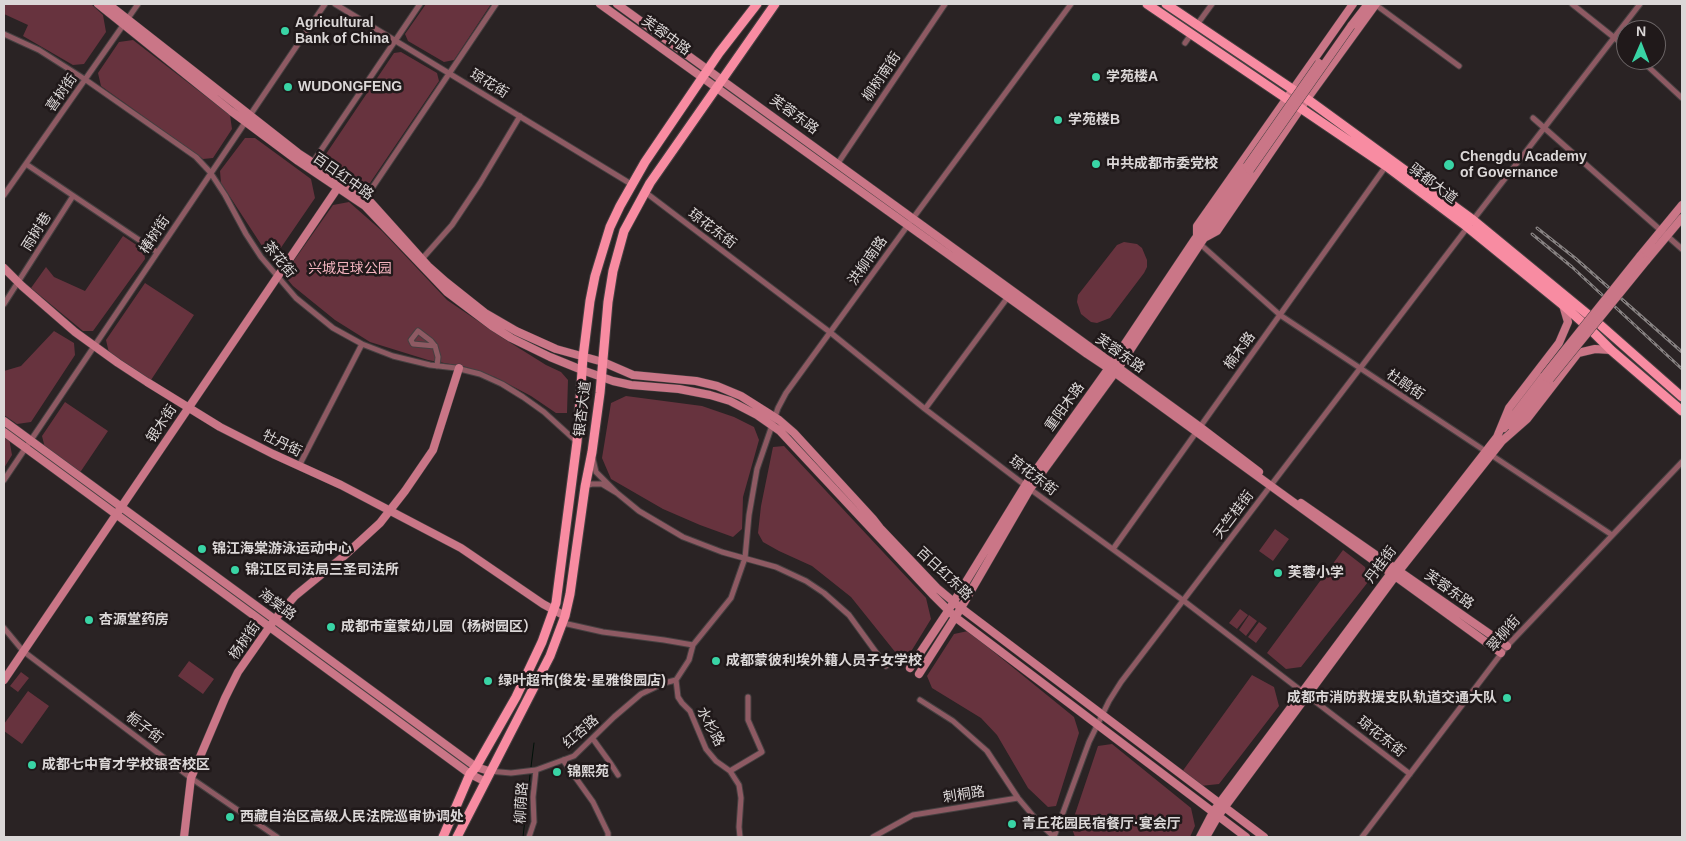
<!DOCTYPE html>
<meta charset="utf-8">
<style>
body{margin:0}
#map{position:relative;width:1686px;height:841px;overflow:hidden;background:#2a2324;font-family:Arial,sans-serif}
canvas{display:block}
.frame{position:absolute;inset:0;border:5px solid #dbd7d7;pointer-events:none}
.north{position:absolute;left:1616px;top:20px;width:50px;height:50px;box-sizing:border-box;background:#20191a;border:1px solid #6b6566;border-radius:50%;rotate:1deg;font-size:14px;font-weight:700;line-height:20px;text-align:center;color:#dbd7d7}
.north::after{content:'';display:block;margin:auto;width:18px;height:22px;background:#39d4a5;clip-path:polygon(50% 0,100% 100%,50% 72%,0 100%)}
</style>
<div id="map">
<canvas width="1686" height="841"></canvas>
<div class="frame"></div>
<div class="north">N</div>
</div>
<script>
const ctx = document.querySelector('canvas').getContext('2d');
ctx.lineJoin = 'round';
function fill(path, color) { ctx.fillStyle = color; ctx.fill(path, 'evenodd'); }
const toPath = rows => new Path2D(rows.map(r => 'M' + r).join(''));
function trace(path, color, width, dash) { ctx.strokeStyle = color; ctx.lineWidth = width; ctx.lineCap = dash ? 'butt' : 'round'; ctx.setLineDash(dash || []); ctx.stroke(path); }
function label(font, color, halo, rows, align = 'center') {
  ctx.font = font + ' Arial,"Noto Sans SC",sans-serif'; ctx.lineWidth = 5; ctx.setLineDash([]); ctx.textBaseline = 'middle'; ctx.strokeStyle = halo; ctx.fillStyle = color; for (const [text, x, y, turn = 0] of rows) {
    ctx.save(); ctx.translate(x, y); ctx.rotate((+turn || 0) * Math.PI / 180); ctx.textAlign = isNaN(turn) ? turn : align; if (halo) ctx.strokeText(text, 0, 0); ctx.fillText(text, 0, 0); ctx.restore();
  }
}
fill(toPath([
 [4,4,91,4,103,15,106,32,84,64,73,65,23,36,28,25,4,14],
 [426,4,491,4,454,60,444,62,408,41,405,34],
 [133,40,230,115,232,129,213,158,203,159,101,86,98,73,119,42],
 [401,52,437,73,439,81,370,183,359,185,329,165,326,154,394,53],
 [245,138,255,138,311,179,315,198,278,252,266,252,221,183,220,171],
 [349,202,382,231,447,300,506,340,546,365,561,372,568,380,567,413,556,413,531,396,495,377,466,367,428,360,370,342,335,320,293,286,288,280,288,269,333,205],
 [123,236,144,250,145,259,93,331,83,331,31,288,46,267,54,277,85,291],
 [1124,242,1137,244,1142,248,1147,260,1147,267,1144,273,1110,318,1097,323,1091,322,1081,314,1077,302,1078,295,1117,245],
 [145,283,194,315,151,380,109,353,106,340],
 [54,331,74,343,75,355,31,422,17,424,4,415,4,371,21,366],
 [626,396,702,406,734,417,754,427,759,440,743,497,742,529,733,537,700,525,663,509,611,479,602,458,611,403],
 [65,402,108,431,79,474,45,448,42,436],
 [4,435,9,438,12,455,4,468],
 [784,446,926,598,931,619,904,663,851,597,812,566,779,551,763,542,758,533,761,506,773,447],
 [1275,529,1289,539,1273,561,1259,551],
 [1343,550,1365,567,1368,582,1301,667,1286,669,1267,653],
 [1240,609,1248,615,1237,629,1229,623],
 [1249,615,1257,621,1246,636,1239,630],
 [1259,622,1267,628,1256,643,1248,637],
 [968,631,1074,717,1079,733,1056,806,1048,807,1028,788,997,735,981,718,932,688,927,676,954,634],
 [189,661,214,679,203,694,178,676],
 [21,672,29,678,18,692,10,686],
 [1252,675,1274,687,1279,706,1219,784,1191,787,1179,776],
 [28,691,49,706,22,744,4,731,4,724],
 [1112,744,1191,808,1195,826,1190,837,1075,837,1071,826,1098,746]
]), '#67333e');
trace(toPath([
 [531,767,534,743],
 [523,837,530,775]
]), '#001109', 1);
const street = toPath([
 [335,4,631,184],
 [1572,4,1626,47],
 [1376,5,1459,66],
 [1196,26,1212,4],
 [4,34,39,50,86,80,196,157,210,172,225,195,246,234,261,257,296,298,333,328,362,344,393,356,430,365,456,368,480,374,502,384,523,397,544,412,577,442],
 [1185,43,1192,33],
 [1641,60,1682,98],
 [1533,118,1682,249],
 [313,162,420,4],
 [838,163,945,4],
 [26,164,157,252],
 [645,192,831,333,925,409,1030,489,1184,601,1410,774],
 [4,195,138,4],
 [366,197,496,4],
 [1473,220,1640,4],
 [1199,243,1280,315,1612,535],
 [422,259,452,225,480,183,520,116],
 [4,304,73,196],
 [435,346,413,344,411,340,418,331,431,341,435,346,438,357,437,366],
 [925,409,1008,297],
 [299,466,362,344],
 [4,480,325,4],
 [585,486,592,484,602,484,617,493,596,472,593,459],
 [617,493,639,511,683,537,722,552,776,567,806,581,824,593,849,615,886,666],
 [1113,549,1386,166],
 [563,623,603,632,664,640,693,645],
 [4,628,23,651,191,778,277,837],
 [676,680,689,660,693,645,731,598,745,558,749,515,757,469,778,408,786,393,908,225,1071,4],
 [676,680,678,697,682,703,690,711,706,749,716,761,730,771,739,785,741,798,739,827,740,837],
 [920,700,953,721,987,751,1018,798,1040,824,1054,837],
 [593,739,611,764,618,775],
 [563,760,593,802,608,833,608,837],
 [489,771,511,773,536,770,574,756,614,717,641,694,664,683,676,680],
 [730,771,762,752,748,720,748,697],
 [529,837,534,822,533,797,536,770],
 [873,837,913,815,1018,798],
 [1054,837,1089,742,1109,701,1121,682,1467,228],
 [1362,837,1507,646,1682,462]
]);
const secondary = toPath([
 [98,4,231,111,298,161,365,206,447,292,492,326,511,338,550,357,582,370,613,381,631,385,679,389,710,395,730,401,757,415,780,431,934,596,955,617,1246,837],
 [108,4,298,153,366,197,428,266,446,282,485,313,516,331,556,349,603,362,633,375,696,381,717,386,741,396,779,420,794,433,873,519,880,528,937,588,961,608,1264,837],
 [600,4,1087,354,1114,372,1501,653],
 [617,4,1200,427,1259,472],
 [1351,26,1368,4],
 [1197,235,1197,226,1353,4],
 [1206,237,1217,231,1307,99,1376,4],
 [1640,256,1682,205],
 [1646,261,1682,218],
 [4,268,22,286,75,332,118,363,147,382,220,427,273,454,341,485,461,548,543,604,565,616],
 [4,421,476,767,489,771],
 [1512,427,1550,379],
 [1504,428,1544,376],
 [4,432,470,774,484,781],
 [1301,503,1507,646],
 [910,668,948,611,1026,484,1108,369,1195,239,1247,166],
 [919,674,961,608,1030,489,1119,367,1200,244,1250,170],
 [4,680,341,183],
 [184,837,191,778,225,698,238,672,275,619,295,596,344,556,380,523,405,491,433,450,459,368],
 [1200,837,1213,812,1391,573,1497,437,1509,408,1559,343,1568,322,1563,305],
 [1206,837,1218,816,1399,571,1502,441,1527,419,1578,353,1595,349,1611,350]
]);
const primary = toPath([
 [1147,4,1386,166,1466,226,1563,305,1591,330,1611,350,1682,411],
 [1166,4,1307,99,1473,220,1597,322,1682,397],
 [443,837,470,774,476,767,516,697,542,642,556,603,577,442,583,357,590,301,595,276,610,227,620,206,645,162,719,53,757,4],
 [457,837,550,656,565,616,570,594,585,487,592,452,600,393,608,302,613,271,624,231,650,183,775,4]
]);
trace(street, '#464041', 7);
trace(secondary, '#464041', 9);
trace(primary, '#464041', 11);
trace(street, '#8e5a63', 5);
trace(secondary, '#ca7687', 8);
trace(primary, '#f88ca2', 9);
const rail = toPath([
 [1537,228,1575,258,1682,352],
 [1532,234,1572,267,1682,369]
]);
trace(rail, '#878282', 3);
trace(rail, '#20191a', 1, [4]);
const secondaryBridge = toPath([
 [1247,166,1319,63],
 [1250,170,1351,26],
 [1544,376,1640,256],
 [1550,379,1646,261]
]);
trace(secondaryBridge, '#464041', 9, []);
trace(secondaryBridge, '#ca7687', 8);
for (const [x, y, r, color] of [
 [285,31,5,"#39d4a5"],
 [1096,77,5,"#39d4a5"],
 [288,87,5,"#39d4a5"],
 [1058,120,5,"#39d4a5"],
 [1096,164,5,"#39d4a5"],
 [1449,165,6,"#39d4a5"],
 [202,549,5,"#39d4a5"],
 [235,570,5,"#39d4a5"],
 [1278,573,5,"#39d4a5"],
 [89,620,5,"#39d4a5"],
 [331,627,5,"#39d4a5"],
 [716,661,5,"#39d4a5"],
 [488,681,5,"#39d4a5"],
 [1507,698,5,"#39d4a5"],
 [32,765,5,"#39d4a5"],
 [557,772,5,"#39d4a5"],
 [230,817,5,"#39d4a5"],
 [1012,824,5,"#39d4a5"]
]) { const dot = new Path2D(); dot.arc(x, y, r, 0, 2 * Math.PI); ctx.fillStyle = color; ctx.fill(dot); trace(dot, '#20191a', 2); }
label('bold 14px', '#dbd7d7', '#20191a', [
 ["Agricultural",295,23],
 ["Bank of China",295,39],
 ["学苑楼A",1106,77],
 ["WUDONGFENG",298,87],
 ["学苑楼B",1068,120],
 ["Chengdu Academy",1460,157],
 ["of Governance",1460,173],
 ["中共成都市委党校",1106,164],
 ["锦江海棠游泳运动中心",212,549],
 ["锦江区司法局三圣司法所",245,570],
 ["芙蓉小学",1288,573],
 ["杏源堂药房",99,620],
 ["成都市童蒙幼儿园（杨树园区）",341,627],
 ["成都蒙彼利埃外籍人员子女学校",726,661],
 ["绿叶超市(俊发·星雅俊园店)",498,681],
 ["成都市消防救援支队轨道交通大队",1497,698,"right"],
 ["成都七中育才学校银杏校区",42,765],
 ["锦熙苑",567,772],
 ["西藏自治区高级人民法院巡审协调处",240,817],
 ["青丘花园民宿餐厅·宴会厅",1022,824]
], 'left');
label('14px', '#dbd7d7', '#20191a', [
 ["芙蓉中路",666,36,36],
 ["柳树南街",882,77,-56],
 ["琼花街",489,84,31],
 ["喜树街",62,93,-55],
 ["芙蓉东路",794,115,36],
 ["百日红中路",343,177,35],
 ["驿都大道",1433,184,37],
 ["琼花东街",712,229,37],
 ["雨树巷",37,232,-58],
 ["椿树街",155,235,-56],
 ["茶花街",279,260,51],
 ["洪柳南路",868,261,-55],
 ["楠木路",1240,351,-54],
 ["芙蓉东路",1120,354,35],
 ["杜鹃街",1405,385,34],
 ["重阳木路",1065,407,-54],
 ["银杏大道",583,409,-83],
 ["银木街",162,424,-56],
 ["牡丹街",282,444,26],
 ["琼花东街",1033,476,37],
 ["天竺桂街",1234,515,-53],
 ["丹桂街",1381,565,-53],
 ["百日红东路",944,574,43],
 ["芙蓉东路",1449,590,35],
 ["海棠路",277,605,36],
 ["翠柳街",1504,634,-49],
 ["杨树街",245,641,-55],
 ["水杉路",710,727,62],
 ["栀子街",144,728,37],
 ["红杏路",581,732,-41],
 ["琼花东街",1381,737,38],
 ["刺桐路",964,795,-9],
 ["柳荫路",522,803,-86]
]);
label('14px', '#f3b3be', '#20191a', [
 ["兴城足球公园",350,269]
]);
</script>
